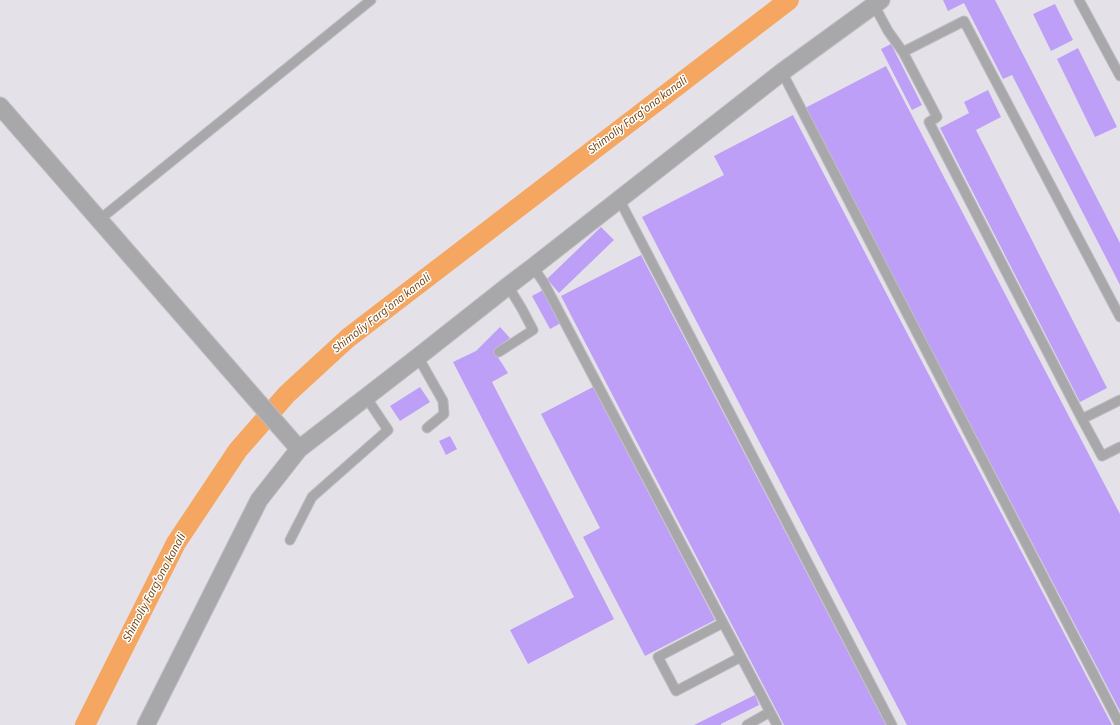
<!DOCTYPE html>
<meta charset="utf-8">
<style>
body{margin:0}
canvas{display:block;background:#e4e2e8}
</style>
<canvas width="1120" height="725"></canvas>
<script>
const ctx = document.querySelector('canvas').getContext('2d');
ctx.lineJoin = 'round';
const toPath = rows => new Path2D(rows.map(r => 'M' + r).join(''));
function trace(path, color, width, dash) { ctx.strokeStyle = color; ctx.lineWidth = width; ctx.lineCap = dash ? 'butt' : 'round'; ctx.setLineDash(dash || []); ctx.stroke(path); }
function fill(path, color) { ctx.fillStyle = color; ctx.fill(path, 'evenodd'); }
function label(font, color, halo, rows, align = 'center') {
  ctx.font = font + ' "Source Sans 3",sans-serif'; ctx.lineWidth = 3; ctx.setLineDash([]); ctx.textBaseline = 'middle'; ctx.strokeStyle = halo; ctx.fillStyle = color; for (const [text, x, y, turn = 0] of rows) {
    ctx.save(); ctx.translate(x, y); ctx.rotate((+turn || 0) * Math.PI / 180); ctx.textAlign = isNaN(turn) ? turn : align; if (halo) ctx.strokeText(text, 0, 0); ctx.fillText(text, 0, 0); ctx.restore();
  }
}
trace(toPath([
 [85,725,176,543,238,450,287,394,348,338,789,0]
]), '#f5a660', 20);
fill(toPath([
 [943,0,995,0,1120,243,1120,285,1012,75,1003,79,964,3,948,11],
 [1055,4,1073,40,1051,51,1033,14],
 [891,44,922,105,912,110,881,49],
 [1078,48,1117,127,1095,137,1057,59],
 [886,66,1120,514,1120,711,805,108],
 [988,90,1001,117,976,130,1107,388,1080,402,940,128,969,113,964,102],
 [793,115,1112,725,907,725,642,217,724,175,714,156],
 [601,227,614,240,559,293,547,279],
 [641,255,886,725,784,725,561,296],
 [543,290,561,323,550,329,532,296],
 [500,327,510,338,494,351,508,373,492,382,614,619,528,664,510,630,574,597,453,362,476,351],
 [420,387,430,402,400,421,390,406],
 [593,387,715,620,645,656,583,537,600,528,541,414],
 [450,436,457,449,446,455,439,441],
 [755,695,759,705,721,724,721,725,694,725]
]), '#be9ff7');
const service = toPath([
 [1079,0,1120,76],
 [874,5,888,31,903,52,937,117,929,122,1082,419,1102,456,1120,447],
 [903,52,964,21,1120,317],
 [782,72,1120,725],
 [619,199,892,725],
 [99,220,371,0],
 [533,267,544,283,777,725],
 [499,352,533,330,522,309,508,286],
 [418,357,443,401,444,414,427,428],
 [1082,419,1120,400],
 [290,540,312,497,388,430,366,397],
 [723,623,658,657,676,691,741,657],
 [747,725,770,712]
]);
const minor = toPath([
 [0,106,299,449],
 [146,725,259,500,299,449,418,357,508,286,533,267,782,72,881,0]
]);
trace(service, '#bfbdc2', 11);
trace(minor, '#bfbdc2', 19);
trace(service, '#a8a7aa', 9);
trace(minor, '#a8a7aa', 17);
label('italic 12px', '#713f06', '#fff', [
 ["Shimoliy Fargʻona kanali",638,116,-37],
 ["Shimoliy Fargʻona kanali",382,314,-38],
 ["Shimoliy Fargʻona kanali",155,588,-62]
]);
</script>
